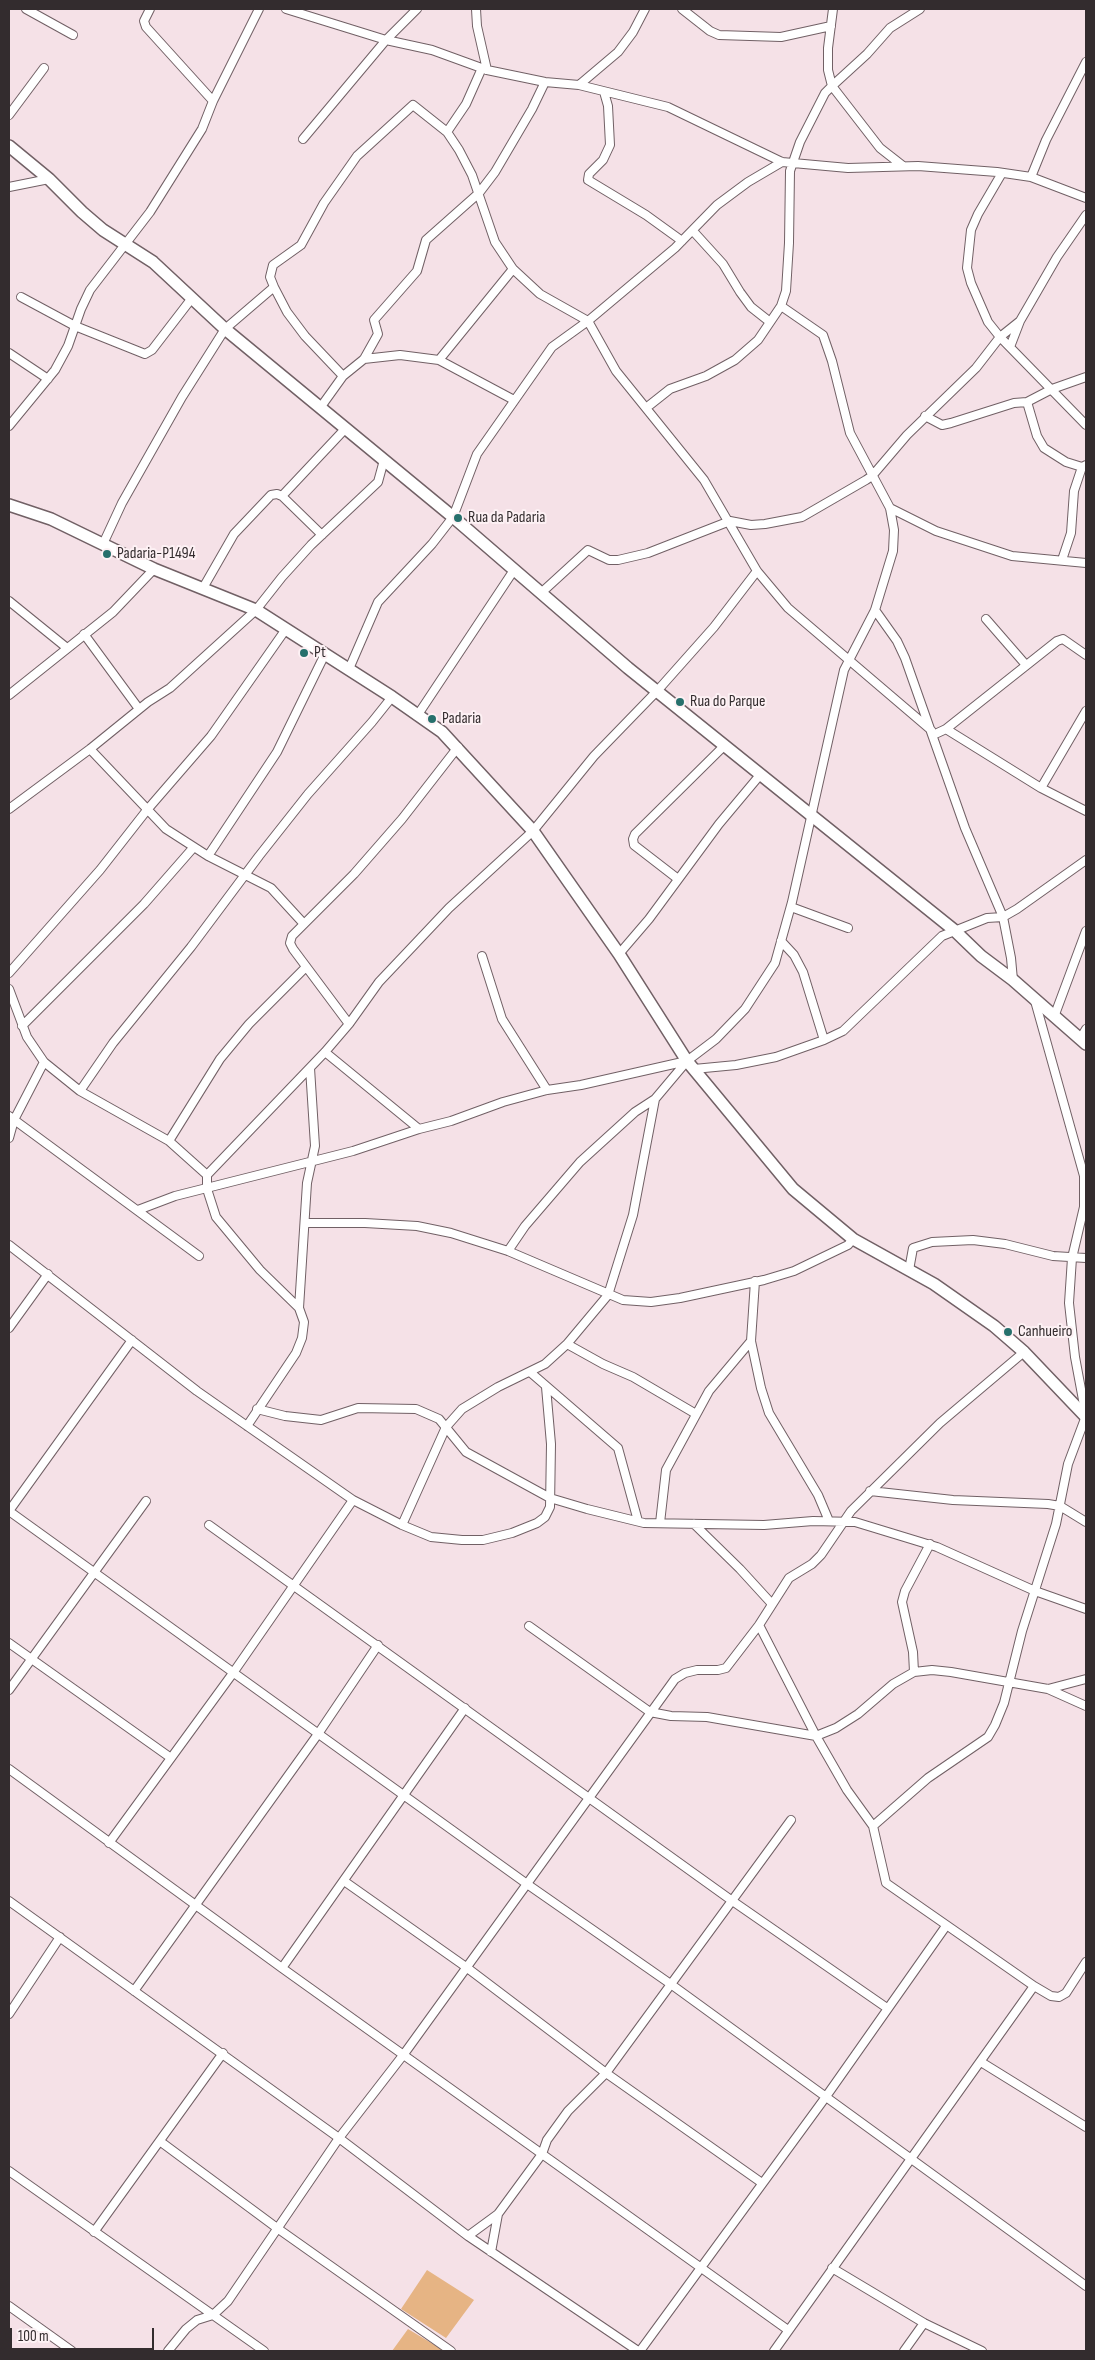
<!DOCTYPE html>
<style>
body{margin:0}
#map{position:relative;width:1095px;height:2360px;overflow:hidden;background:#f5e1e7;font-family:"Sofia Sans Condensed",sans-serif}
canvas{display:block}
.frame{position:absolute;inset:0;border:10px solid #332c2e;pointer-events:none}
.scale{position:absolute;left:10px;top:2328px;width:144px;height:22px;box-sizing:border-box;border:2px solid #332c2e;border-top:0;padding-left:6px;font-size:15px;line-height:18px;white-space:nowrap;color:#332c2e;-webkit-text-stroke:4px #fdf1f4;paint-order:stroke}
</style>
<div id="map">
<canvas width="1095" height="2360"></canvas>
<div class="frame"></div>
<div class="scale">100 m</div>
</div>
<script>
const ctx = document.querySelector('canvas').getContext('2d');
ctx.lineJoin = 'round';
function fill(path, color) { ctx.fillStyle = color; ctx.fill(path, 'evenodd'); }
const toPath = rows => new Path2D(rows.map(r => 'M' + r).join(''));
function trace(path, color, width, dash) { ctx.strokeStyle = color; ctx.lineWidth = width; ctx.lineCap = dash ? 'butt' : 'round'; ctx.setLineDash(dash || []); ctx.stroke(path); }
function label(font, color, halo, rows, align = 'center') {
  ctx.font = font + ' "Sofia Sans Condensed",sans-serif'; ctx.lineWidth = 4; ctx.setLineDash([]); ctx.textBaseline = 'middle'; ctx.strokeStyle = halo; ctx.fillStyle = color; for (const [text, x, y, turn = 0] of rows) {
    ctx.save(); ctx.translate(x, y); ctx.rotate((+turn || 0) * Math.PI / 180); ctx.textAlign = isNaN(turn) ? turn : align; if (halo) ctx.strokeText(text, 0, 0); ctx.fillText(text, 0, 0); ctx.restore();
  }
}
fill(toPath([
 [427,2270,474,2300,446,2338,401,2309],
 [408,2329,443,2350,392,2351]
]), '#e6b484');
const street = toPath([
 [26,9,73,35],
 [150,9,144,21,146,27,213,101],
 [286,9,386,40,432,50,487,70,545,82,579,85,668,107,782,162,848,168,918,166,997,172,1031,177,1086,198],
 [476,9,477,26,487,70],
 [682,9,710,31,719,35,781,37,831,26],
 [579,85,618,52,633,32,645,9],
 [604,92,608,106,610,145,603,160,589,174,588,180,646,215,682,241],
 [9,115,44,68],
 [447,132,466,104,482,68],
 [303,139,386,40,417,9],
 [903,166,880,148,832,86,867,54,890,28,920,9],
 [1002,173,978,214,971,230,967,268,971,283,988,322,1000,337,1086,425],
 [1031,177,1046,140,1086,62],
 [9,187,49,179],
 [693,231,723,264,740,292,751,307,770,322],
 [274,287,287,312,305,336,343,376],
 [21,297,75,326,145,354,152,350,192,298],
 [1010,347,1020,321],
 [9,353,48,379],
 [364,359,400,355,439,360,514,400],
 [439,360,513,269],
 [1027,402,1037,436,1044,448,1066,462,1082,467,1086,465],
 [320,408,343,376,364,359,378,334,374,320,417,271,426,240,479,193,495,172,532,109,545,82],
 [646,408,670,389,706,376,735,360,758,340,781,306,786,291,789,243,790,171,800,142,825,93,832,86,828,70,828,48,833,9],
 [925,416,942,425,951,423,1014,403,1027,402,1052,389,1086,377],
 [9,426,55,370,68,346,81,309,90,290,150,212,202,129,213,101,259,9],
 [282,496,345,429],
 [890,508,936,531,1012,556,1086,563],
 [103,544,122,503,182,397,225,329,274,287,270,277,273,265,301,245,324,203,357,156,413,105,447,132,459,150,472,175,495,242,513,269,540,294,588,321,616,371,704,480,757,571,788,608,931,730],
 [1062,560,1071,533,1074,491,1082,467],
 [203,588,234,534,271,495,277,494,282,496,322,535],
 [541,593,588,550,609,560,618,560,648,553,730,521,751,525,765,524,802,517,866,480,872,476,907,435,976,368,1000,337,1020,321,1057,257,1086,215],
 [9,601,67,648],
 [875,610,897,641,905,658,965,828,1003,917,1011,958,1013,980],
 [986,619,1026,665],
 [84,634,139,709],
 [349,669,378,602,432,544,453,517,477,454,552,347,588,321,675,248,717,205,748,182,782,162],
 [9,695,113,612,154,569],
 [417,716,514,570],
 [946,729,1041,788,1086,811],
 [933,735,946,729,1057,641,1063,639,1086,655],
 [90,749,166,829,208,856,271,888,304,924],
 [1041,788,1086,711],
 [9,809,90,749,148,702,170,688,256,610,282,577,311,545,378,482,384,460],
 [208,856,277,752,325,654],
 [678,879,634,845,633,839,635,834,725,745],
 [791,907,848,928],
 [781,941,794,955,803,972,824,1040],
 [619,954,649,919,719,824,760,775],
 [482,956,502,1019,547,1090],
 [9,973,100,870,147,810,211,736,286,629],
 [9,989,27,1037,44,1062,80,1091,169,1141,207,1175,207,1189,216,1217,260,1270,299,1308,304,1322,302,1338,296,1353,247,1426],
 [1054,1017,1086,931],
 [349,1024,293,949,290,943,292,936,354,874,402,819,458,747],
 [22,1026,144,904,193,848],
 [1080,1039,1086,1029],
 [325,1052,419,1129],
 [694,1069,736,1065,776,1057,824,1040,843,1031,942,936,987,918,1003,917,1017,909,1086,860],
 [80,1091,113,1043,191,947,259,856,308,794,372,722,392,697],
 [9,1116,199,1256],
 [9,1138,14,1120,44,1062],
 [169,1141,220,1059,249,1024,306,967],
 [207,1175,325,1052,349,1024,379,982,415,944,449,908,533,831,594,756,658,690,714,627,757,571],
 [138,1210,175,1196,353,1151,419,1129,451,1121,503,1102,547,1090,581,1085,687,1061],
 [305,1223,365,1223,417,1226,451,1233,508,1251,623,1300,651,1302,680,1298,764,1280,794,1271,848,1245,853,1239],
 [9,1245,197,1391,353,1500,402,1525,431,1537,462,1540,483,1540,512,1533,537,1523,545,1517,550,1507,551,1444,546,1387],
 [508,1251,525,1226,580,1162,635,1112,655,1099],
 [909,1270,913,1248,932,1242,973,1240,1005,1244,1053,1256,1086,1258],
 [755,1281,751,1341,761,1388,769,1413,818,1495,829,1521],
 [299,1308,307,1183,315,1146,310,1068],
 [9,1328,48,1274],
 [567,1344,603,1364,633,1377,696,1414],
 [530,1372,618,1448,638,1521],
 [257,1409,285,1416,321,1420,358,1408,416,1409,439,1419,466,1452,550,1498,587,1509,644,1523,764,1525,813,1521,855,1522,937,1547,1035,1591,1086,1609],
 [870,1491,953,1500,1048,1504,1060,1506,1086,1522],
 [9,1511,527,1884,672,1985,1086,2286],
 [9,1511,132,1340],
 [660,1523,666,1470,709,1391,751,1341],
 [694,1524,740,1569,772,1604],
 [209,1525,731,1900,887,2008],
 [402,1525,446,1427,462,1409,498,1387,545,1364,567,1344,608,1295,633,1215,655,1099,687,1061,716,1039,745,1009,775,963,792,902,844,670,875,610,893,551,894,530,890,508,850,433,832,361,823,335,781,306],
 [759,1625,816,1736,847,1790,873,1826,886,1883,1034,1986,774,2351],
 [529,1626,650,1712,671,1716,707,1717,816,1736,836,1728,858,1714,893,1684,914,1672,932,1670,951,1672,1048,1689,1086,1679],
 [9,1643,171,1758],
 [914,1672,913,1652,902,1602,905,1591,930,1544],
 [1048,1689,1086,1706],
 [9,1690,146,1501],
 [9,1769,282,1968,788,2330],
 [873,1826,928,1778,988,1737,995,1725,1004,1703,1022,1631,1056,1524,1068,1464,1086,1416,1075,1357,1069,1303,1072,1258,1084,1207,1084,1176,1035,1001],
 [109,1843,233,1673,353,1500],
 [344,1881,466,1967,606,2073,762,2183],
 [9,1901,339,2138,468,2236,638,2351],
 [282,1968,465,1708],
 [1034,1986,1051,1996,1059,1997,1066,1993,1086,1962],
 [134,1991,318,1734,378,1645],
 [9,2014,60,1937],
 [981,2062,1086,2127],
 [161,2142,277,2228,451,2351],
 [9,2171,264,2351],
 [94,2232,223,2053],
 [468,2236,498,2214,542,2154,547,2140,568,2111,606,2073,791,1820],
 [491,2252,498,2214],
 [832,2268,924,2323,982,2351],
 [9,2306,72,2351],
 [168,2351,186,2329,197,2320,213,2315,228,2301,339,2138,404,2054,675,1679,685,1673,697,1670,718,1670,726,1668,759,1625,789,1578,812,1564,821,1555,851,1511,940,1423,1024,1352],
 [640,2351,825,2098,946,1926],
 [904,2351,924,2323]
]);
const secondary = toPath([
 [9,146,49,179,82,212,103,230,153,262,225,329,453,517,628,668,954,930,981,956,1013,980,1086,1044],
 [9,505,51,519,154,569,256,610,392,697,442,732,533,831,619,954,687,1061,793,1189,853,1239,934,1284,994,1326,1024,1352,1086,1417]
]);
trace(street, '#716065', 10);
trace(secondary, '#716065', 14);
trace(street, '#fff', 8);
trace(secondary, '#fff', 11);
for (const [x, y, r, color] of [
 [458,518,5,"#26706c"],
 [107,554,5,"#26706c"],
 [304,653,5,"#26706c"],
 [680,702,5,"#26706c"],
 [432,719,5,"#26706c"],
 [1008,1332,5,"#26706c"]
]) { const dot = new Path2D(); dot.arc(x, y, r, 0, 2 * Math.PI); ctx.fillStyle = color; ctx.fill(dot); trace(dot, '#fdf1f4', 2); }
label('16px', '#332c2e', '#fdf1f4', [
 ["Rua da Padaria",468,518],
 ["Padaria-P1494",117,554],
 ["Pt",314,653],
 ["Rua do Parque",690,702],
 ["Padaria",442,719],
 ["Canhueiro",1018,1332]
], 'left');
</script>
